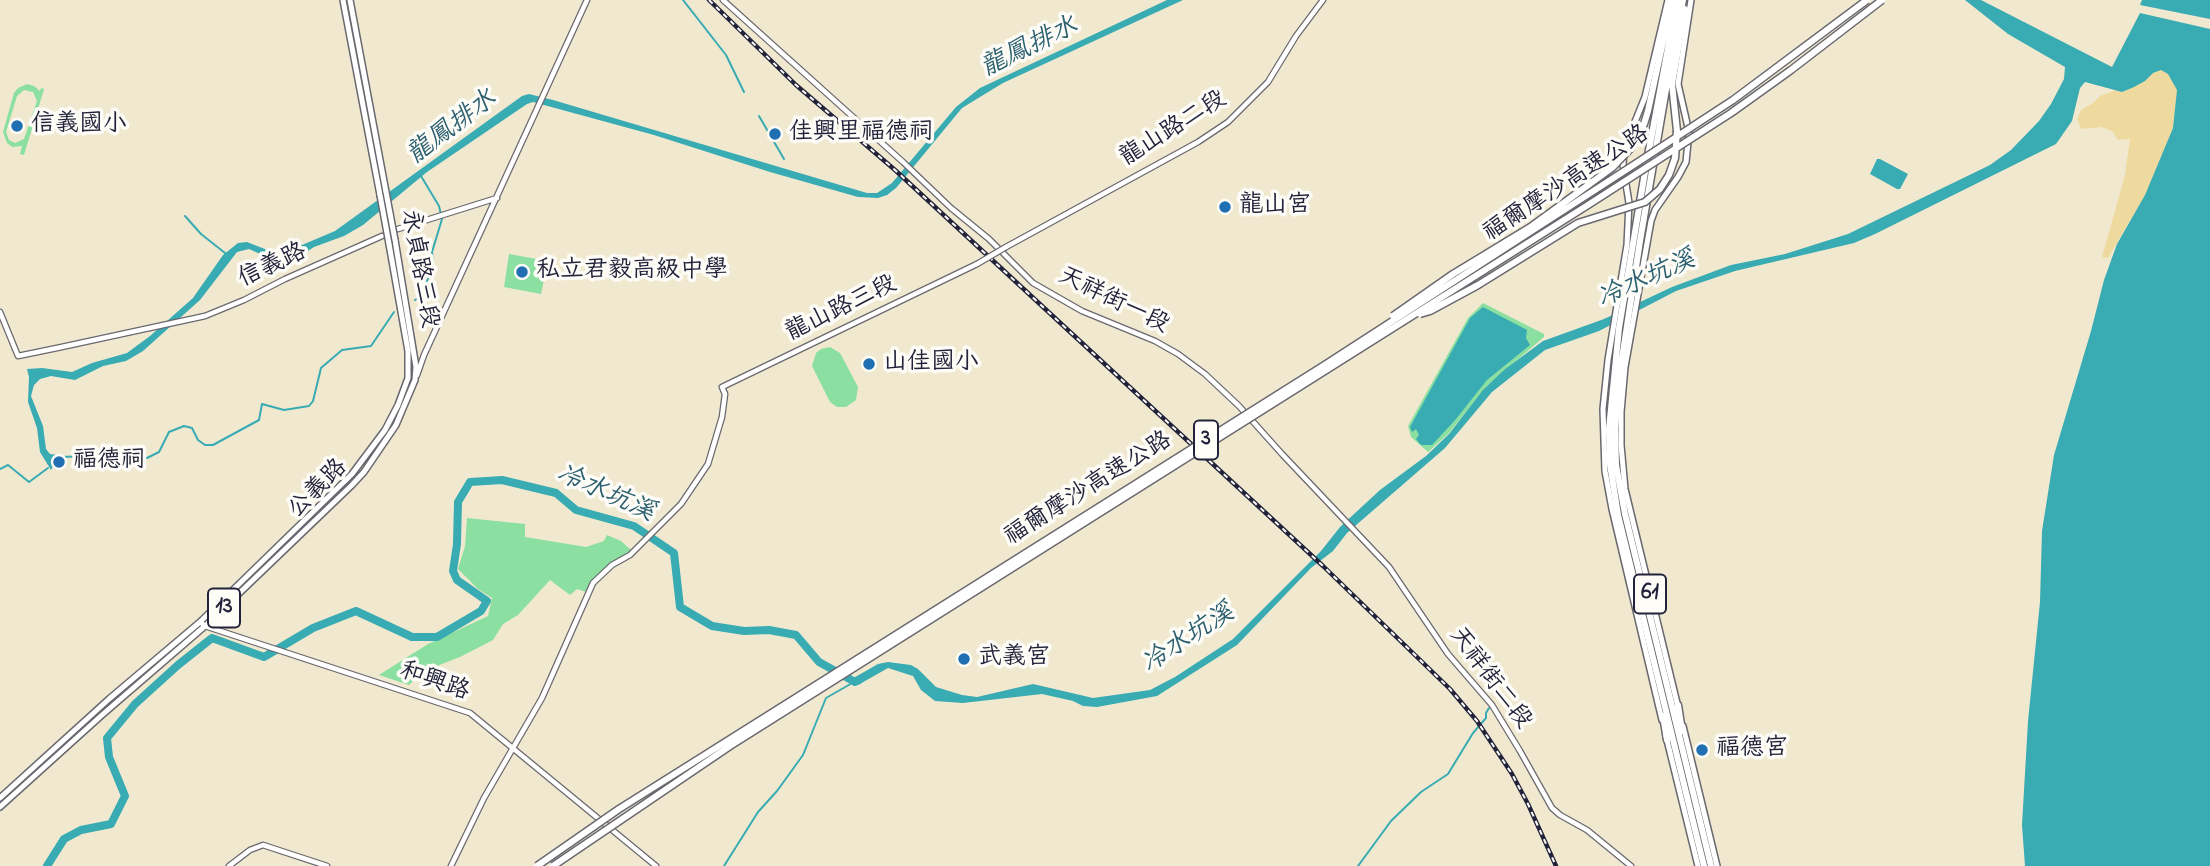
<!DOCTYPE html>
<meta charset="utf-8">
<style>
body{margin:0}
canvas{display:block;background:#f0e9d0}
</style>
<canvas width="2210" height="866"></canvas>
<script>
const ctx = document.querySelector('canvas').getContext('2d');
ctx.lineJoin = 'round';
function fill(path, color) { ctx.fillStyle = color; ctx.fill(path, 'evenodd'); }
const toPath = rows => new Path2D(rows.map(r => 'M' + r).join(''));
function trace(path, color, width, dash) { ctx.strokeStyle = color; ctx.lineWidth = width; ctx.lineCap = dash ? 'butt' : 'round'; ctx.setLineDash(dash || []); ctx.stroke(path); }
function label(font, color, halo, rows, align = 'center') {
  ctx.font = font + ' "Indie Flower","LXGW WenKai TC",sans-serif'; ctx.lineWidth = 7; ctx.setLineDash([]); ctx.textBaseline = 'middle'; ctx.strokeStyle = halo; ctx.fillStyle = color; for (const [text, x, y, turn = 0] of rows) {
    ctx.save(); ctx.translate(x, y); ctx.rotate((+turn || 0) * Math.PI / 180); ctx.textAlign = isNaN(turn) ? turn : align; if (halo) ctx.strokeText(text, 0, 0); ctx.fillText(text, 0, 0); ctx.restore();
  }
}
fill(toPath([
 [27,84,34,86,40,91,41,88,44,89,24,155,20,154,22,146,12,147,7,143,3,132,14,93,18,88],
 [24,90,33,92,37,101,24,139,15,143,9,140,6,132,17,96],
 [509,254,548,261,541,294,504,287],
 [1483,303,1544,334,1544,337,1487,386,1448,434,1428,452,1411,437,1408,426,1468,318],
 [830,347,840,353,858,387,856,400,846,407,837,407,830,402,812,366,816,353,821,349],
 [467,518,525,524,525,537,586,547,604,541,607,535,621,541,631,550,598,574,586,592,577,589,570,595,550,580,518,615,503,624,493,640,460,657,424,671,409,685,379,675,428,644,488,616,492,598,478,589,458,569,465,546]
]), '#8adfa1');
fill(toPath([
 [2161,70,2168,74,2178,90,2173,128,2145,195,2108,258,2102,257,2125,175,2130,139,2118,140,2112,131,2101,127,2081,129,2077,119,2081,110,2093,103,2100,96,2116,90,2122,92,2145,81,2153,73]
]), '#eeda9e');
fill(toPath([
 [1167,0,1183,0,1003,83,962,108,896,188,887,195,878,198,858,197,770,172,654,135,533,102,527,104,427,172,363,225,344,236,314,247,289,263,278,262,249,249,237,252,200,300,143,351,126,361,103,366,75,380,51,376,40,379,34,385,31,396,43,426,46,449,50,454,59,455,51,470,40,452,37,428,28,402,29,377,27,369,42,368,72,372,92,363,127,353,150,336,193,298,223,255,238,243,247,242,280,255,289,254,302,245,335,231,522,96,529,94,553,100,867,193,877,193,892,183,956,107,980,88],
 [1965,0,1981,0,2112,67,2140,13,2210,29,2210,866,2025,866,2022,825,2028,721,2040,602,2042,531,2054,455,2091,331,2104,280,2117,244,2145,195,2173,128,2177,90,2168,74,2161,70,2153,73,2145,81,2134,87,2122,92,2085,82,2080,88,2072,121,2056,144,1875,234,1854,243,1735,271,1676,291,1599,331,1545,350,1492,392,1445,448,1347,533,1333,551,1311,568,1237,645,1157,696,1097,707,1083,706,1073,701,1042,694,963,703,935,701,921,690,913,676,888,668,858,685,850,680,878,664,888,662,911,665,918,669,936,687,962,695,977,697,1033,684,1093,698,1150,690,1175,677,1233,639,1321,551,1340,527,1380,490,1426,456,1449,434,1483,390,1504,370,1543,341,1604,319,1672,287,1731,265,1785,254,1848,234,1990,165,2011,150,2039,121,2051,104,2064,79,2065,67,2008,34],
 [2142,0,2210,0,2210,19,2140,5],
 [1877,159,1880,159,1908,174,1900,189,1897,189,1870,174],
 [1483,307,1527,330,1526,338,1530,345,1487,380,1456,419,1432,445,1421,445,1416,439,1419,435,1416,429,1412,432,1410,427,1470,318]
]), '#39abb2');
trace(toPath([
 [683,0,726,55,744,92],
 [759,116,784,159],
 [185,216,201,234,225,253],
 [415,300,425,294,425,286,433,266,432,252,442,219,439,206,421,176],
 [59,457,95,456,114,464,130,459,147,458,159,452,169,432,184,426,192,428,198,440,205,445,213,445,259,420,262,404,284,410,309,406,313,401,321,368,342,350,371,346,394,312],
 [0,469,8,465,29,482,48,468],
 [724,866,758,812,777,791,803,755,826,698,854,682],
 [1358,866,1391,821,1421,792,1448,774,1473,733,1486,718,1486,713,1489,708]
]), '#39abb2', 2);
trace(toPath([
 [47,866,64,839,81,830,111,824,125,796,109,757,107,738,135,704,178,665,212,638,264,657,313,628,356,611,412,637,437,637,481,611,487,601,457,580,453,571,457,544,458,502,470,482,502,480,556,493,576,510,634,526,674,553,680,607,712,626,744,631,769,630,796,635,819,662,855,682,859,680]
]), '#39abb2', 8);
const minor = toPath([
 [723,0,903,162,951,208,989,239,1033,283,1082,311,1155,341,1178,354,1205,374,1239,406,1282,454,1389,567,1448,654,1492,705,1520,751,1552,808,1560,815,1587,830,1631,866],
 [398,229,497,198],
 [1006,247,1198,142,1228,122,1268,82,1296,36,1323,0],
 [0,312,18,356,57,348,205,316,244,300,285,279,382,236],
 [417,375,424,355,587,0],
 [200,622,205,626,470,713,656,866],
 [229,866,250,850,263,845,327,866],
 [451,866,484,798,542,698,593,583,612,565,630,555,681,504,708,464,722,417,725,394,722,387,977,264]
]);
const major = toPath([
 [343,0,380,195],
 [350,0,386,192],
 [1678,707,1625,489,1621,445,1621,412,1625,367,1651,221,1655,210,1678,177,1686,162,1689,132,1678,84,1691,0],
 [1662,720,1612,509,1605,471,1603,409,1608,360,1627,245,1629,203,1623,165,1624,149,1645,97,1668,0],
 [1683,726,1717,866],
 [1666,736,1698,866],
 [0,798,109,699,200,622,352,474,385,430,398,405,408,378,408,351,389,244],
 [0,807,102,715,205,626,352,485,364,472,396,425,415,380,416,367,395,240]
]);
const highway = toPath([
 [1677,0,1646,166,1619,328,1609,429,1610,464,1618,515,1704,866],
 [1683,0,1671,60,1640,241,1621,365,1615,428,1616,465,1625,514,1711,866],
 [1677,131,1672,84,1685,9],
 [1631,148,1644,124,1648,111,1672,0],
 [1678,705,1682,731],
 [1663,716,1667,740]
]);
trace(minor, '#6a686f', 7);
trace(major, '#6a686f', 8);
trace(highway, '#6a686f', 9);
trace(minor, '#fff', 4.5);
trace(major, '#fff', 5);
trace(highway, '#fff', 6);
const rail = toPath([
 [709,0,796,85,895,170,1323,566,1450,689,1477,721,1512,774,1528,804,1556,866]
]);
trace(rail, '#22223b', 4.5);
trace(rail, '#fdfcf7', 2, [5]);
const minorBridge = toPath([
 [977,264,1006,247]
]);
const majorBridge = toPath([
 [386,192,395,240],
 [380,195,389,244]
]);
const highwayBridge = toPath([
 [1420,314,1430,311,1478,285,1578,223,1645,202,1660,189,1669,175,1675,158,1677,131],
 [1393,316,1453,274,1532,226,1613,167,1631,148],
 [537,866,619,809,1323,366,1632,166,1733,100,1867,0],
 [553,866,730,746,1588,205,1731,113,1791,70,1882,0]
]);
trace(minorBridge, '#6a686f', 7, []);
trace(majorBridge, '#6a686f', 8, []);
trace(highwayBridge, '#6a686f', 9, []);
trace(minorBridge, '#fff', 4.5);
trace(majorBridge, '#fff', 5);
trace(highwayBridge, '#fff', 6);
for (const [x, y, r, color] of [
 [17,126,7,"#1f6fb2"],
 [775,134,7,"#1f6fb2"],
 [1225,207,7,"#1f6fb2"],
 [522,272,7,"#1f6fb2"],
 [869,364,7,"#1f6fb2"],
 [59,462,7,"#1f6fb2"],
 [964,659,7,"#1f6fb2"],
 [1702,750,7,"#1f6fb2"]
]) { const dot = new Path2D(); dot.arc(x, y, r, 0, 2 * Math.PI); ctx.fillStyle = color; ctx.fill(dot); trace(dot, '#fdfcf7', 2.5); }
for (const [x, y, w] of [
 [1206,440,24],
 [1650,594,32],
 [224,608,32]
]) { const box = new Path2D(); box.roundRect(x - w / 2, y - 19.5, w, 39, 5); ctx.fillStyle = '#fdfcf7'; ctx.fill(box); trace(box, '#22223b', 2); }
label('bold 23px', '#22223b', null, [
 ["3",1206,440],
 ["61",1650,594],
 ["13",224,608]
]);
label('24px', '#22223b', '#fdfcf7', [
 ["信義國小",31,126],
 ["佳興里福德祠",789,134],
 ["龍山宮",1239,207],
 ["私立君毅高級中學",536,272],
 ["山佳國小",883,364],
 ["福德祠",73,462],
 ["武義宮",978,659],
 ["福德宮",1716,750]
], 'left');
label('24px', '#22223b', '#fdfcf7', [
 ["龍山路二段",1174,130,-32],
 ["福爾摩沙高速公路",1567,185,-33],
 ["信義路",273,267,-25],
 ["永貞路三段",418,269,80],
 ["天祥街一段",1113,302,26],
 ["龍山路三段",842,310,-26],
 ["公義路",319,490,-45],
 ["福爾摩沙高速公路",1089,490,-32],
 ["天祥街二段",1489,679,53],
 ["和興路",434,683,19]
]);
label('italic 26px', '#2c6071', '#fdfcf7', [
 ["龍鳳排水",1030,49,-26],
 ["龍鳳排水",453,129,-37],
 ["冷水坑溪",1647,281,-24],
 ["冷水坑溪",605,495,24],
 ["冷水坑溪",1189,640,-33]
]);
</script>
